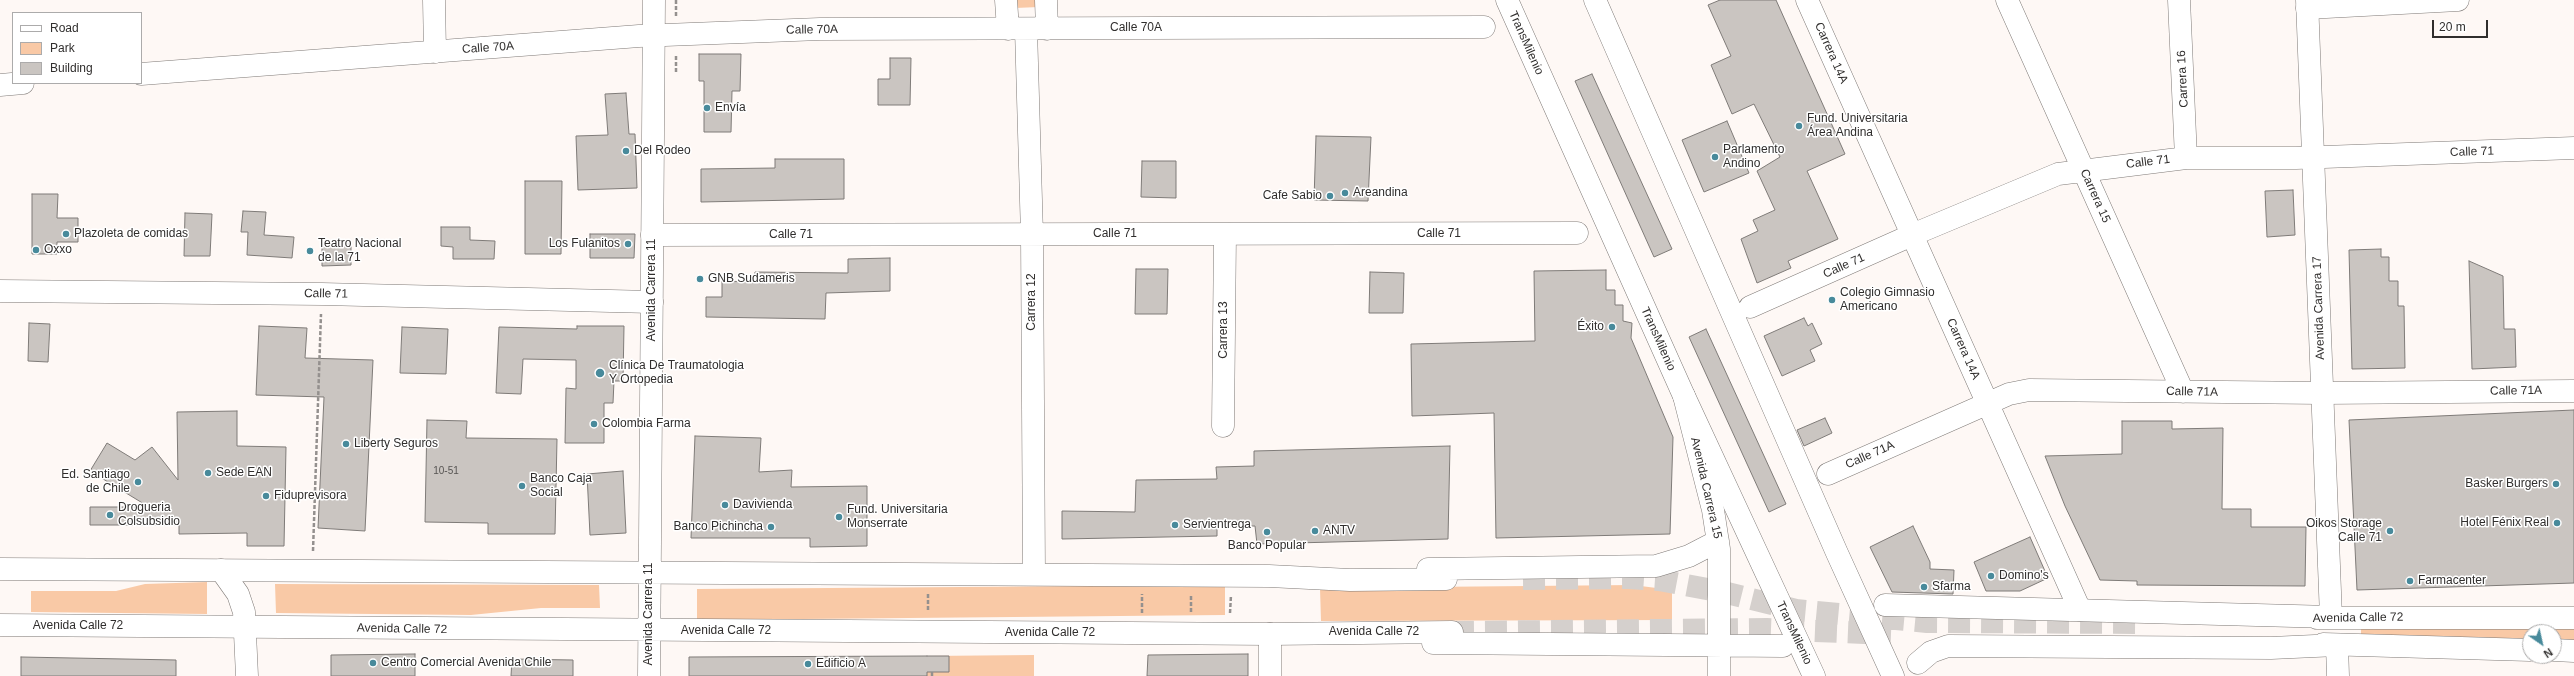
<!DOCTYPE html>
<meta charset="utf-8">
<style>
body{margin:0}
#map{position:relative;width:2574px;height:676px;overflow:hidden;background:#fef8f5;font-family:Arial,sans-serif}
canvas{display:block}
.legend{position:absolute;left:12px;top:12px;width:130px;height:72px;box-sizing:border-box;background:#fff;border:1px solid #acabab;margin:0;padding:5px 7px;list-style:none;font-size:12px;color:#302e2d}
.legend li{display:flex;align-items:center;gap:8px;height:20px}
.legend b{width:20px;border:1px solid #acabab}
.north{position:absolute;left:2522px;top:624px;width:40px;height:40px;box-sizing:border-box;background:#fff;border:1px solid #acabab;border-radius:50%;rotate:146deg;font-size:11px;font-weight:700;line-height:16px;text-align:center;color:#302e2d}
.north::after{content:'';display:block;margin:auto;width:14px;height:18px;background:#488a9b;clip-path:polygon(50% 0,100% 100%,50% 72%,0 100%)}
.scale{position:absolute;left:2432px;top:20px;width:56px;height:18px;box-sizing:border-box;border:2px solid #302e2d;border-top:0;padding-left:5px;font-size:12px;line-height:14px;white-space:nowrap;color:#302e2d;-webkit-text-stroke:3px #fff;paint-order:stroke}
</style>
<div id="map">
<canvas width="2574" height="676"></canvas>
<ul class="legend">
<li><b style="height:5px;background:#fff"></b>Road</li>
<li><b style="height:11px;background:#f9c9a6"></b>Park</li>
<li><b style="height:11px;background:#cac5c1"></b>Building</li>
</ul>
<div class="north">N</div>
<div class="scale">20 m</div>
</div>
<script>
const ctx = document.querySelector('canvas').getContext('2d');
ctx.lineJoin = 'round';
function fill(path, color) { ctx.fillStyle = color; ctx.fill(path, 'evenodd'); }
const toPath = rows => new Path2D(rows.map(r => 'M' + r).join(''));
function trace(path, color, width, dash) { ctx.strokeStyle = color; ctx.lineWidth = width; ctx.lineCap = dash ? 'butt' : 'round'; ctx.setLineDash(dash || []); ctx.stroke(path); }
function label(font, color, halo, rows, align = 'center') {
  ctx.font = font + ' Arial,sans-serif'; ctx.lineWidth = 3; ctx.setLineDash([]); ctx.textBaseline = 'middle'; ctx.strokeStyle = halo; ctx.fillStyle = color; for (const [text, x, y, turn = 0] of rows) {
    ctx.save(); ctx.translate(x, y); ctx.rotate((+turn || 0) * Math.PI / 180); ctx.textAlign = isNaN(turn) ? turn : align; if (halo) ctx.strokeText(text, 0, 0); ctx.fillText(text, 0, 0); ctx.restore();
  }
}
fill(toPath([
 [1012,0,1041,0,1039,7,1015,8],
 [207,582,207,614,31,612,31,591,116,591,145,584],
 [275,584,599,585,600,608,541,608,471,615,276,613],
 [1225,585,1225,615,697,620,697,589],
 [1633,585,1672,590,1672,620,1321,621,1320,588],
 [2361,629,2574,629,2574,641,2554,641,2554,632,2530,632,2530,641,2361,641],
 [1034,655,1034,676,927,676,927,656]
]), '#f9c9a6');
const building = toPath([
 [1720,0,1776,0,1845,154,1807,171,1838,239,1788,261,1791,268,1757,283,1741,239,1758,231,1753,220,1775,210,1757,171,1780,157,1754,104,1732,114,1711,65,1731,56,1708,5,1720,0],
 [699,54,741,54,740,91,732,91,731,132,704,132,704,81,699,81,699,54],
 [890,58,911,58,910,105,878,105,878,79,890,79,890,58],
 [1592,74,1672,249,1654,257,1575,81,1592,74],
 [626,93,629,134,635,134,637,188,578,190,576,136,608,135,605,94,626,93],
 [1727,121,1749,173,1704,192,1682,140,1727,121],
 [1316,136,1371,137,1368,201,1314,200,1316,136],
 [775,159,844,159,844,199,701,202,701,169,775,168,775,159],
 [1142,161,1176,161,1176,198,1141,197,1142,161],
 [525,181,562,181,561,254,525,254,525,181],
 [2293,190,2295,235,2267,237,2265,191,2293,190],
 [32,194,58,194,57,218,78,218,78,242,57,242,57,254,32,254,32,194],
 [243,211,266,212,264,235,294,237,292,258,247,255,248,232,241,232,243,211],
 [185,213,212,214,210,256,184,256,185,213],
 [441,227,470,227,470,240,495,241,494,259,453,259,453,247,441,246,441,227],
 [590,234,635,234,634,258,590,258,590,234],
 [322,244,351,244,351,265,322,266,322,244],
 [2381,249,2381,257,2389,257,2389,281,2398,281,2398,306,2404,306,2405,368,2352,369,2349,250,2381,249],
 [890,258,890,291,826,293,825,319,706,317,706,297,722,297,722,281,754,282,755,272,848,273,848,259,890,258],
 [2469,261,2503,276,2504,329,2515,329,2516,367,2472,369,2469,261],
 [1136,269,1168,269,1167,314,1135,314,1136,269],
 [1606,270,1606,290,1615,290,1615,305,1623,305,1623,321,1632,323,1631,338,1673,437,1670,534,1496,538,1494,413,1412,416,1411,344,1535,341,1534,271,1606,270],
 [1370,272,1404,273,1403,313,1369,313,1370,272],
 [1804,318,1808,326,1812,323,1822,344,1810,350,1815,361,1782,376,1764,336,1804,318],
 [29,323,50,324,48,362,28,361,29,323],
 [259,326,307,328,305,358,373,360,365,531,318,528,324,397,256,395,259,326],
 [577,326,624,326,623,381,614,381,613,403,604,403,604,443,565,443,566,388,576,389,576,360,523,359,521,394,496,393,499,327,577,329,577,326],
 [402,327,448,329,446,374,400,373,402,327],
 [1706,329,1786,504,1769,512,1689,337,1706,329],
 [2574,410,2574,583,2357,590,2349,420,2574,410],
 [237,411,237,446,286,447,284,546,247,546,247,533,179,534,179,525,90,525,90,507,149,507,90,471,107,443,135,460,152,447,178,480,177,412,237,411],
 [1825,418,1832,433,1804,446,1797,430,1825,418],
 [427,420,467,421,466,438,557,439,555,534,488,534,488,523,425,522,427,420],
 [2122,421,2172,421,2172,429,2223,428,2222,509,2251,509,2251,527,2306,527,2305,586,2137,585,2137,581,2100,580,2065,506,2045,456,2122,454,2122,421],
 [695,436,761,438,759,472,792,470,791,487,867,486,867,546,810,547,810,538,691,538,695,436],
 [1450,446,1448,539,1257,544,1255,526,1217,527,1217,536,1062,539,1062,511,1135,512,1136,480,1217,479,1216,467,1254,466,1254,451,1450,446],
 [623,471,626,533,590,535,587,474,623,471],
 [1913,526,1930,562,1930,569,1954,570,1953,594,1892,592,1870,547,1913,526],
 [2030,537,2048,578,2020,591,1986,591,1974,562,2030,537],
 [415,654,415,676,331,676,331,655,415,654],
 [1248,654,1248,676,1147,676,1148,655,1248,654],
 [927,656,949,656,949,672,927,672,927,676,689,676,689,657,927,656],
 [21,657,176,660,176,676,21,676,21,657],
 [512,659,573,660,573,676,511,676,512,659]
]);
fill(building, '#cac5c1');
trace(building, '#7f7b78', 1);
trace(toPath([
 [1523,579,1629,578,1659,580,1723,592,1796,610,1927,622,2142,623],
 [1452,632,1767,629,1891,634]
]), '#d5d0cd', 22, [22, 11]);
const minor = toPath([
 [434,0,435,52],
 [1006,0,1008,29],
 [1046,0,1047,29],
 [1507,0,1684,396,1814,676],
 [1595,0,1837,553,1893,676],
 [1807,0,2080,610],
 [2007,0,2183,392],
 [2179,0,2186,158],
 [2307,8,2458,0],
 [1026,29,1032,235,1034,574],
 [141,74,639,36,820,29,1484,27],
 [0,85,23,83],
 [652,235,1577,233],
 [0,291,322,294,652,302],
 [1750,307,1912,235,2058,174,2186,158,2296,158,2574,148],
 [1223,426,1225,234],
 [1828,474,2009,394,2029,390,2322,393,2574,391],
 [221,570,238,594,244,612,247,676],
 [1270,634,1270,676],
 [2337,645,2338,676]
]);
const major = toPath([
 [2307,0,2331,617],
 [1684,396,1713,510,1719,549,1719,676],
 [0,569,1269,576,1350,580,1446,579],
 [1428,569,1656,566,1689,556,1718,541],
 [1885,605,2331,617],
 [2317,618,2574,618],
 [0,625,1270,634,1452,632],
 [1433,643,1783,646],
 [2323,644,2530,650],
 [2554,650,2574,651],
 [1918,663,1931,652,1948,646,2271,648,2337,645],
 [649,676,654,0]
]);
trace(minor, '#7f7a77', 23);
trace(major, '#7f7a77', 23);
trace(toPath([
 [676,16,676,0],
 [676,72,676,55],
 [313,551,321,314],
 [928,594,928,611],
 [1191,596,1191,613],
 [1142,613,1142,594],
 [1230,613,1231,595],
 [932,676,932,672]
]), '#94908e', 2.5, [4, 2]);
trace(minor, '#fff', 22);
trace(major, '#fff', 22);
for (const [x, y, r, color] of [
 [707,108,4,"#488a9b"],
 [1799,126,4,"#488a9b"],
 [626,151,4,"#488a9b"],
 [1715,157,4,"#488a9b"],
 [1345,193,4,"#488a9b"],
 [1330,196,4,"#488a9b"],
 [66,234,4,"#488a9b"],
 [628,244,4,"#488a9b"],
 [36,250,4,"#488a9b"],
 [310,251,4,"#488a9b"],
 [700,279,4,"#488a9b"],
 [1832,300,4,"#488a9b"],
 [1612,327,4,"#488a9b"],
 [600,373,5,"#488a9b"],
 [594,424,4,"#488a9b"],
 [346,444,4,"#488a9b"],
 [208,473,4,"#488a9b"],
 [138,482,4,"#488a9b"],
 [2556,484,4,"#488a9b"],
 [522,486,4,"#488a9b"],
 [266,496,4,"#488a9b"],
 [725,505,4,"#488a9b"],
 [110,515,4,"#488a9b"],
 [839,517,4,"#488a9b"],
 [2557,523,4,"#488a9b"],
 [1175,525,4,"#488a9b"],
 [771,527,4,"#488a9b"],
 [1315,531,4,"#488a9b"],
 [2390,531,4,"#488a9b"],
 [1267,532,4,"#488a9b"],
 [1991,576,4,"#488a9b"],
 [2410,581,4,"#488a9b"],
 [1924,587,4,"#488a9b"],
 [373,663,4,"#488a9b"],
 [808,664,4,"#488a9b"]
]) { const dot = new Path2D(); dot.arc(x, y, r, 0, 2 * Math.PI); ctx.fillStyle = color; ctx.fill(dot); trace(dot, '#fff', 1.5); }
label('10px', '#565452', null, [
 ["10-51",446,471]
]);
label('12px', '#302e2d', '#fff', [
 ["Calle 70A",1136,28],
 ["Calle 70A",812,30,-1],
 ["TransMilenio",1526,43,66],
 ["Calle 70A",488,48,-4],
 ["Carrera 14A",1831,53,66],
 ["Carrera 16",2183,79,-93],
 ["Calle 71",2472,152,-2],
 ["Calle 71",2148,162,-7],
 ["Carrera 15",2095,196,66],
 ["Calle 71",1115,234],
 ["Calle 71",1439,234],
 ["Calle 71",791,235],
 ["Calle 71",1844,266,-24],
 ["Avenida Carrera 11",652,290,-90],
 ["Calle 71",326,294,1],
 ["Carrera 12",1032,302,-90],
 ["Avenida Carrera 17",2319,308,-92],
 ["Carrera 13",1224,330,-90],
 ["TransMilenio",1658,339,66],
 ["Carrera 14A",1963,349,66],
 ["Calle 71A",2516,391,-1],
 ["Calle 71A",2192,392,1],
 ["Calle 71A",1870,455,-24],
 ["Avenida Carrera 15",1706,488,77],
 ["Avenida Carrera 11",649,614,-90],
 ["Avenida Calle 72",2358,618,-1],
 ["Avenida Calle 72",78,626],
 ["Avenida Calle 72",402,629,1],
 ["Avenida Calle 72",726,631],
 ["Avenida Calle 72",1374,632],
 ["Avenida Calle 72",1050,633],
 ["TransMilenio",1794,633,65]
]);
label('12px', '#302e2d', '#fff', [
 ["Envía",715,108],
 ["Fund. Universitaria",1807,119],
 ["Área Andina",1807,133],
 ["Parlamento",1723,150],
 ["Andino",1723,164],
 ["Del Rodeo",634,151],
 ["Areandina",1353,193],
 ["Cafe Sabio",1322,196,"right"],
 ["Plazoleta de comidas",74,234],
 ["Teatro Nacional",318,244],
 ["de la 71",318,258],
 ["Los Fulanitos",620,244,"right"],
 ["Oxxo",44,250],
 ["GNB Sudameris",708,279],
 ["Colegio Gimnasio",1840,293],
 ["Americano",1840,307],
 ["Éxito",1604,327,"right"],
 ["Clínica De Traumatologia",609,366],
 ["Y Ortopedia",609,380],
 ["Colombia Farma",602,424],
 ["Liberty Seguros",354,444],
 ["Sede EAN",216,473],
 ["Ed. Santiago",130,475,"right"],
 ["de Chile",130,489,"right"],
 ["Banco Caja",530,479],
 ["Social",530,493],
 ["Basker Burgers",2548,484,"right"],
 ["Fiduprevisora",274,496],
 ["Davivienda",733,505],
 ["Drogueria",118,508],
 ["Colsubsidio",118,522],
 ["Fund. Universitaria",847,510],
 ["Monserrate",847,524],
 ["Hotel Fénix Real",2549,523,"right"],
 ["Oikos Storage",2382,524,"right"],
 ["Calle 71",2382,538,"right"],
 ["Servientrega",1183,525],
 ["Banco Pichincha",763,527,"right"],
 ["ANTV",1323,531],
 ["Banco Popular",1267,546,"center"],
 ["Domino's",1999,576],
 ["Farmacenter",2418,581],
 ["Sfarma",1932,587],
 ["Centro Comercial Avenida Chile",381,663],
 ["Edificio A",816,664]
], 'left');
</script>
